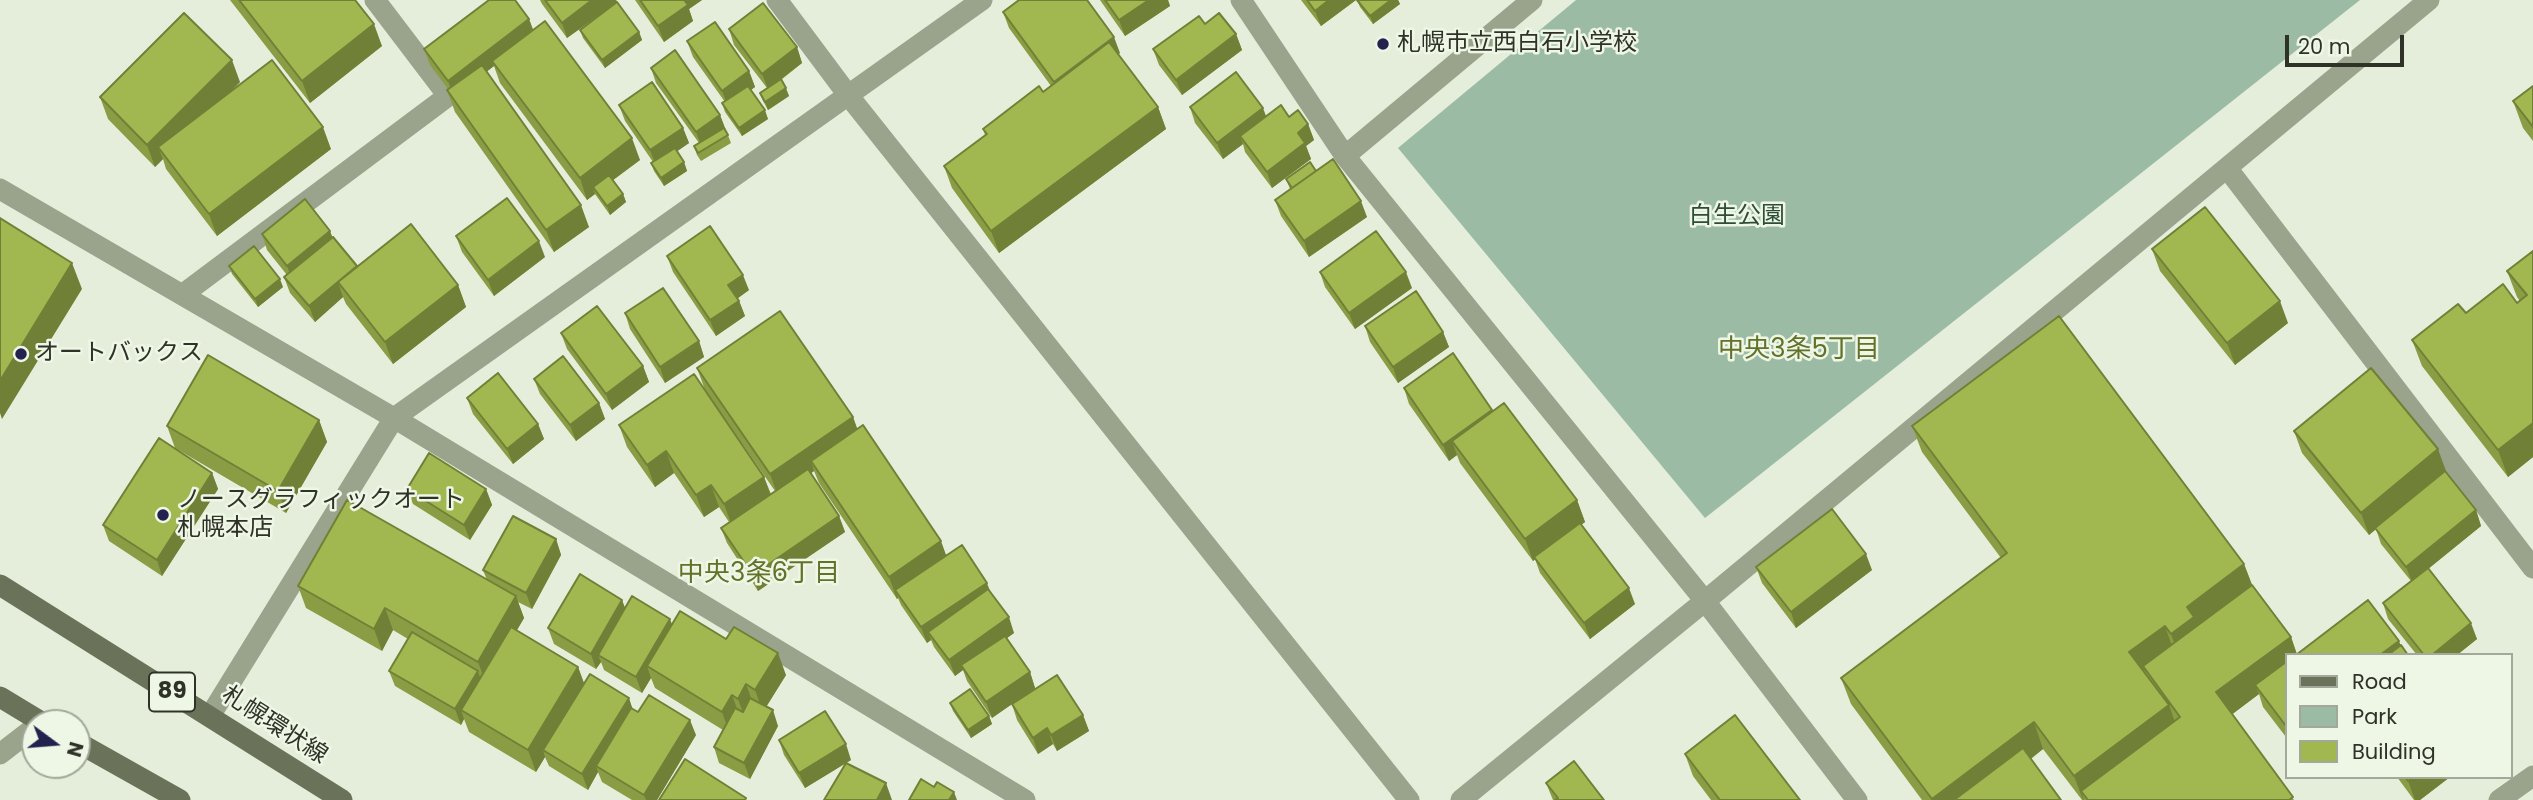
<!DOCTYPE html>
<meta charset="utf-8">
<style>
body{margin:0}
#map{position:relative;width:2533px;height:800px;overflow:hidden;background:#e4eeda;font-family:Poppins,sans-serif}
canvas{display:block}
.legend{position:absolute;left:2285px;top:653px;width:228px;height:126px;box-sizing:border-box;background:#eef6e6;border:2px solid #a2a89a;margin:0;padding:9px 12px;list-style:none;font-size:21px;color:#2f3227}
.legend li{display:flex;align-items:center;gap:14px;height:35px}
.legend b{width:35px;border:2px solid #a2a89a}
.north{position:absolute;left:21px;top:709px;width:70px;height:70px;box-sizing:border-box;background:#eef6e6;border:2px solid #a2a89a;border-radius:50%;rotate:106deg;font-size:19px;font-weight:700;line-height:28px;text-align:center;color:#2f3227}
.north::after{content:'';display:block;margin:auto;width:24px;height:32px;background:#23224e;clip-path:polygon(50% 0,100% 100%,50% 72%,0 100%)}
.scale{position:absolute;left:2285px;top:35px;width:119px;height:32px;box-sizing:border-box;border:4px solid #2f3227;border-top:0;padding-left:9px;font-size:21px;line-height:24px;white-space:nowrap;color:#2f3227;-webkit-text-stroke:5px #eef6e6;paint-order:stroke}
</style>
<div id="map">
<canvas width="2533" height="800"></canvas>
<ul class="legend">
<li><b style="height:9px;background:#6b725a"></b>Road</li>
<li><b style="height:19px;background:#9cbba5"></b>Park</li>
<li><b style="height:19px;background:#a1b74f"></b>Building</li>
</ul>
<div class="north">N</div>
<div class="scale">20 m</div>
</div>
<script>
const ctx = document.querySelector('canvas').getContext('2d');
ctx.lineJoin = 'round';
function fill(path, color) { ctx.fillStyle = color; ctx.fill(path, 'evenodd'); }
const toPath = rows => new Path2D(rows.map(r => 'M' + r).join(''));
function trace(path, color, width, dash) { ctx.strokeStyle = color; ctx.lineWidth = width; ctx.lineCap = dash ? 'butt' : 'round'; ctx.setLineDash(dash || []); ctx.stroke(path); }
function label(font, color, halo, rows, align = 'center') {
  ctx.font = font + ' Poppins,"Noto Sans JP",sans-serif'; ctx.lineWidth = 5; ctx.setLineDash([]); ctx.textBaseline = 'middle'; ctx.strokeStyle = halo; ctx.fillStyle = color; for (const [text, x, y, turn = 0] of rows) {
    ctx.save(); ctx.translate(x, y); ctx.rotate((+turn || 0) * Math.PI / 180); ctx.textAlign = isNaN(turn) ? turn : align; if (halo) ctx.strokeText(text, 0, 0); ctx.fillText(text, 0, 0); ctx.restore();
  }
}
fill(toPath([
 [1576,0,2360,0,1705,518,1398,148]
]), '#9cbba5');
trace(toPath([
 [777,0,848,95,1409,800],
 [1241,0,1345,156,1705,601,1857,800],
 [1345,156,1532,0],
 [2227,168,2533,568],
 [0,189,394,418,1025,800],
 [182,295,448,96,375,0],
 [210,716,394,418,982,0],
 [0,754,35,727],
 [1461,800,1705,601,2429,0],
 [2499,800,2533,776]
]), '#9aa48c', 21);
trace(toPath([
 [0,585,342,800],
 [0,697,43,723],
 [77,742,180,800]
]), '#6b725a', 21);
fill(toPath([
 [230,0,355,0,382,46,310,103],
 [540,0,616,0,617,2,567,38,542,4],
 [635,0,702,0,689,9,693,21,664,42],
 [1100,0,1168,0,1170,6,1125,36],
 [1301,0,1356,0,1321,26],
 [1357,0,1398,0,1400,4,1373,24,1360,7],
 [1003,12,1120,53,1118,54,1158,107,1166,129,999,253,952,188,944,166,985,135,983,129,1051,86,1009,28],
 [529,19,533,30,640,160,613,180,623,194,626,202,610,215,595,194,587,200,500,83,494,66,486,72,589,227,554,252,455,112,447,90,448,89,430,65,424,49],
 [1205,24,1236,34,1242,50,1182,95,1159,65,1153,49],
 [729,29,797,47,802,63,781,80,789,96,768,110,763,101,760,93,767,88,734,45],
 [580,30,639,32,642,40,605,68,583,38],
 [687,41,749,71,755,87,751,90,768,119,742,136,725,112,722,103,725,102,693,57],
 [651,68,720,115,731,143,701,161,697,155,694,146,699,143,656,83],
 [240,82,228,94,331,149,217,236,166,169,163,159,155,167,108,119,100,97],
 [2533,86,2533,141,2523,128,2513,101],
 [619,105,683,128,689,143,677,151,684,162,687,171,664,186,654,171,651,163,653,162,625,121],
 [1190,107,1266,116,1289,117,1308,124,1314,140,1306,146,1311,159,1272,188,1245,152,1243,144,1223,159,1195,123],
 [1316,171,1367,217,1309,257,1281,216,1275,200,1290,189,1286,179],
 [330,231,332,237,357,267,458,285,466,307,393,364,346,304,343,297,315,322,290,293,284,277,287,275,267,250,262,234],
 [456,236,545,257,494,296,462,252],
 [2152,249,2288,323,2235,365,2160,271],
 [2533,251,2533,457,2508,477,2422,366,2412,340,2466,313,2517,303,2520,301,2517,297,2507,271],
 [667,256,749,290,738,298,745,316,716,336,673,272],
 [229,266,283,287,258,307,232,274],
 [1320,272,1412,288,1355,329,1325,287],
 [625,313,699,341,704,357,665,383,630,329],
 [2059,316,2244,564,2252,585,2291,637,2297,654,2368,600,2408,655,2286,655,2286,737,2263,707,2259,694,2232,714,2294,800,2082,800,2043,749,2031,759,2061,800,1922,800,1851,704,1841,678,2001,558,1922,452,1912,426],
 [1365,326,1443,332,1449,347,1398,383,1370,342],
 [561,333,643,366,649,382,612,410,567,349],
 [697,368,853,417,857,429,946,555,990,592,1014,633,1007,638,1030,672,1035,688,1083,715,1089,731,1057,751,1053,744,1038,754,1017,720,1012,704,992,718,967,681,963,670,955,676,934,647,931,640,927,643,901,605,898,598,897,599,819,483,814,471,810,474,839,516,845,532,758,591,727,543,721,528,729,522,719,507,704,517,674,473,655,487,627,447,619,425,764,477,771,494,775,491,705,390],
 [534,379,599,403,605,419,576,441,540,394],
 [1404,388,1493,411,1577,500,1585,522,1581,525,1635,604,1590,639,1540,573,1535,559,1533,561,1460,463,1457,455,1449,461,1409,404],
 [467,398,538,424,544,439,513,464,473,414],
 [319,420,327,442,286,513,175,448,167,426],
 [2294,431,2446,471,2476,510,2481,526,2428,569,2477,639,2457,655,2417,655,2388,619,2383,603,2411,581,2381,544,2376,529,2369,535,2302,453],
 [212,473,218,489,162,576,109,541,103,525],
 [407,489,486,489,492,505,470,540,413,504],
 [556,539,561,555,532,609,518,602,524,618,517,630,578,667,584,683,638,712,696,735,657,800,632,800,602,782,598,772,588,790,549,766,545,757,536,772,469,732,464,719,461,725,395,686,389,671,408,639,393,630,382,651,306,608,298,586,487,580,483,570],
 [1756,567,1872,570,1796,628,1762,583],
 [625,607,672,624,786,675,766,707,778,726,750,779,719,763,714,747,723,730,655,688,651,678,642,693,604,670,601,662,596,669,554,644,548,628],
 [950,703,989,716,992,724,971,738,953,711],
 [779,740,851,760,805,788,784,755],
 [1685,754,1800,800,1711,800,1693,776],
 [2397,777,2450,777,2420,800,2414,800],
 [1546,783,1604,800,1553,800]
]), '#8a9d44');
fill(toPath([
 [592,0,616,0,617,2,567,38,562,23],
 [683,0,702,0,689,9,693,21,664,42,658,26],
 [1149,0,1168,0,1170,6,1125,36,1119,20],
 [1329,0,1356,0,1321,26,1315,11],
 [1391,0,1398,0,1400,4,1373,24,1370,16],
 [529,19,535,35,492,61,494,66,454,97,448,81],
 [374,24,382,46,310,103,302,81],
 [639,32,642,40,605,68,602,60],
 [1236,34,1242,50,1182,95,1176,80],
 [1114,37,1120,53,1060,97,1054,82],
 [797,47,802,63,768,89,762,74],
 [232,60,240,82,165,157,158,147,163,159,155,167,147,145],
 [749,71,755,87,728,106,722,91],
 [786,88,789,96,768,110,765,102],
 [1158,107,1166,129,999,253,991,231],
 [1263,108,1269,124,1240,136,1243,144,1223,159,1217,143],
 [765,110,768,119,742,136,739,128],
 [720,115,726,131,702,148,696,132],
 [1308,124,1314,140,1306,146,1311,159,1272,188,1267,172,1298,133],
 [323,127,331,149,217,236,209,214],
 [683,128,689,143,656,166,650,150],
 [632,138,640,160,597,192,593,187,595,194,587,200,580,178],
 [684,162,687,171,664,186,661,178],
 [623,194,626,202,610,215,607,206],
 [1361,201,1367,217,1309,257,1304,241],
 [581,205,589,227,554,252,546,230],
 [330,231,336,247,293,282,287,266],
 [539,241,545,257,494,296,488,280],
 [72,263,82,289,2,419,0,413,0,381],
 [357,266,362,281,338,282,343,297,315,322,309,306],
 [1406,272,1412,288,1355,329,1349,313],
 [743,275,749,290,734,301,728,285],
 [280,279,283,287,258,307,255,299],
 [458,285,466,307,393,364,385,342],
 [739,301,745,316,716,336,710,320],
 [2280,301,2288,323,2235,365,2227,343],
 [1443,332,1449,347,1398,383,1393,367],
 [699,341,704,357,665,383,660,367],
 [643,366,649,382,612,410,606,394],
 [599,403,605,419,576,441,570,425],
 [1492,410,1498,426,1452,441,1457,455,1449,461,1443,445],
 [853,417,861,439,811,461,814,471,778,496,770,474],
 [319,420,327,442,286,513,278,491],
 [2533,423,2533,457,2508,477,2498,450],
 [538,424,544,439,513,464,507,449],
 [2438,449,2446,471,2369,535,2361,513],
 [666,451,674,473,655,487,647,465],
 [212,473,218,489,162,576,157,560],
 [764,477,772,499,732,526,724,504],
 [711,485,719,507,704,517,696,495],
 [486,489,492,505,470,540,464,525],
 [1577,500,1585,522,1533,561,1525,539],
 [2476,510,2481,526,2412,582,2406,567],
 [839,516,845,532,758,591,753,575],
 [556,539,561,555,532,609,526,593],
 [941,541,949,563,895,590,898,598,897,599,889,577],
 [1866,554,1872,570,1796,628,1791,612],
 [2244,564,2254,590,2181,661,2171,634,2187,607],
 [987,583,993,599,928,632,931,640,927,643,921,627],
 [1629,588,1635,604,1590,639,1584,623],
 [516,596,524,618,486,683,478,662],
 [622,600,628,615,598,655,601,662,596,669,591,654],
 [385,608,393,630,382,651,374,629],
 [1009,617,1014,633,964,669,961,665,963,670,955,676,949,660],
 [670,619,676,635,647,666,651,678,642,693,636,677],
 [2471,623,2477,639,2457,655,2432,655],
 [2165,626,2174,652,2143,666,2146,673,2129,652],
 [2291,637,2297,655,2286,655,2286,674,2255,685,2259,694,2226,719,2216,692],
 [2399,641,2404,655,2380,655],
 [778,653,786,675,763,712,755,690],
 [578,667,586,689,543,750,545,757,536,772,528,750],
 [478,671,483,687,461,710,464,719,461,725,455,709],
 [1030,672,1035,688,992,718,986,702],
 [746,684,754,706,746,721,738,699],
 [732,695,740,717,730,734,722,712],
 [629,698,634,713,596,766,598,772,588,790,582,774],
 [2169,705,2178,731,2081,791,2084,800,2083,800,2074,776],
 [773,710,778,726,750,779,744,763],
 [1083,715,1089,731,1057,751,1051,735],
 [989,716,992,724,971,738,968,730],
 [690,720,696,735,657,800,646,800,644,795],
 [2034,722,2043,749,1976,800,1932,800],
 [1047,728,1053,744,1038,754,1033,738],
 [846,744,851,760,805,788,799,773],
 [2414,777,2450,777,2420,800,2415,800,2408,781],
 [886,783,892,800,877,800],
 [954,792,957,800,949,800]
]), '#718037');
const building = toPath([
 [239,0,355,0,374,24,302,81,239,0],
 [489,0,515,0,529,19,448,81,424,49,489,0],
 [545,0,592,0,562,23,545,0],
 [640,0,684,0,688,5,658,26,640,0],
 [1019,0,1087,0,1114,37,1054,82,1003,12,1019,0],
 [1105,0,1149,0,1119,20,1105,0],
 [1307,0,1329,0,1315,11,1307,0],
 [1357,0,1391,0,1370,16,1357,0],
 [617,2,639,32,602,60,580,30,617,2],
 [763,3,797,47,762,74,729,29,763,3],
 [184,13,232,60,147,145,100,97,184,13],
 [1219,13,1236,34,1176,80,1153,49,1199,16,1205,24,1219,13],
 [545,21,632,138,580,178,492,61,545,21],
 [715,22,749,71,722,91,687,41,715,22],
 [1109,42,1158,107,991,231,944,166,987,134,983,129,1039,86,1043,92,1109,42],
 [675,50,720,115,696,132,651,68,675,50],
 [272,60,323,127,209,214,158,147,272,60],
 [482,65,581,205,546,230,447,90,482,65],
 [1236,72,1263,108,1217,143,1190,107,1236,72],
 [781,79,786,88,765,102,760,93,781,79],
 [652,82,683,128,650,150,619,105,652,82],
 [748,86,765,110,739,128,722,103,748,86],
 [2533,86,2533,127,2513,101,2533,86],
 [1281,105,1289,117,1298,110,1308,124,1298,133,1305,143,1267,172,1240,136,1281,105],
 [724,128,728,135,698,153,694,146,724,128],
 [675,148,684,162,661,178,651,163,675,148],
 [1333,159,1361,201,1304,241,1275,200,1333,159],
 [1310,162,1316,171,1292,188,1286,179,1310,162],
 [609,175,623,194,607,206,593,187,609,175],
 [507,198,539,241,488,280,456,236,507,198],
 [305,199,330,231,287,266,262,234,305,199],
 [2205,207,2280,301,2227,343,2152,249,2205,207],
 [0,218,72,263,0,381,0,218],
 [411,224,458,285,385,342,338,282,411,224],
 [710,226,743,275,728,285,739,301,710,320,667,256,710,226],
 [1376,231,1406,272,1349,313,1320,272,1376,231],
 [333,237,357,266,309,306,284,277,333,237],
 [254,246,280,279,255,299,229,266,254,246],
 [2533,251,2533,423,2498,450,2412,340,2458,304,2466,313,2503,284,2517,303,2527,295,2507,271,2533,251],
 [663,288,699,341,660,367,625,313,663,288],
 [1416,291,1443,332,1393,367,1365,326,1416,291],
 [597,306,643,366,606,394,561,333,597,306],
 [780,311,853,417,770,474,697,368,780,311],
 [2059,316,2244,564,2187,607,2194,617,2171,634,2165,626,2129,652,2169,705,2074,776,2034,722,1932,799,1841,678,2007,553,1912,426,2059,316],
 [1453,353,1492,410,1443,445,1404,388,1453,353],
 [208,355,319,420,278,491,167,426,208,355],
 [563,356,599,403,570,425,534,379,563,356],
 [2371,368,2438,449,2361,513,2294,431,2371,368],
 [498,373,538,424,507,449,467,398,498,373],
 [694,374,764,477,724,504,711,485,696,495,666,451,647,465,619,425,694,374],
 [1504,403,1577,500,1525,539,1452,441,1504,403],
 [863,425,941,541,889,577,811,461,863,425],
 [159,438,212,473,157,560,103,525,159,438],
 [429,453,486,489,464,525,407,489,429,453],
 [808,469,839,516,753,575,721,528,808,469],
 [2445,471,2476,510,2406,567,2375,528,2445,471],
 [347,500,516,596,478,662,385,608,374,629,298,586,347,500],
 [1832,509,1866,554,1791,612,1756,567,1832,509],
 [513,516,556,539,526,593,483,570,513,516],
 [1580,523,1629,588,1584,623,1534,557,1580,523],
 [962,545,987,583,921,627,895,590,962,545],
 [2428,568,2471,623,2432,655,2424,655,2383,603,2428,568],
 [580,574,622,600,591,654,548,628,580,574],
 [2252,585,2291,637,2216,692,2293,797,2289,800,2088,800,2081,791,2180,717,2143,666,2252,585],
 [988,589,1009,617,949,660,928,632,988,589],
 [632,596,670,619,636,677,598,655,632,596],
 [2368,600,2399,641,2380,655,2296,655,2368,600],
 [680,611,726,639,734,627,778,653,755,690,746,684,738,699,732,695,722,712,647,666,680,611],
 [511,627,578,667,528,750,461,710,511,627],
 [412,632,478,671,455,709,389,671,412,632],
 [1005,636,1030,672,986,702,961,665,1005,636],
 [2401,645,2408,655,2388,655,2401,645],
 [2286,662,2286,726,2255,685,2286,662],
 [590,674,629,698,582,774,543,750,590,674],
 [1057,675,1083,715,1051,735,1047,728,1033,738,1012,704,1057,675],
 [970,689,989,716,968,730,950,703,970,689],
 [649,695,690,720,644,795,596,766,631,708,638,712,649,695],
 [750,698,773,710,744,763,714,747,735,708,743,712,750,698],
 [825,711,846,744,799,773,779,740,825,711],
 [1735,715,1800,800,1720,800,1685,754,1735,715],
 [2023,748,2061,800,1954,800,2023,748],
 [685,759,746,798,745,800,659,800,685,759],
 [1574,761,1604,800,1555,800,1558,798,1546,783,1574,761],
 [846,763,886,783,877,800,824,800,846,763],
 [2405,777,2414,777,2408,781,2405,777],
 [921,779,934,787,937,782,954,792,949,800,909,800,921,779]
]);
fill(building, '#a1b74f');
trace(building, '#718037', 2);
for (const [x, y, r, color] of [
 [1383,44,7,"#23224e"],
 [21,354,7,"#23224e"],
 [163,515,7,"#23224e"]
]) { const dot = new Path2D(); dot.arc(x, y, r, 0, 2 * Math.PI); ctx.fillStyle = color; ctx.fill(dot); trace(dot, '#eef6e6', 2.5); }
for (const [x, y, w] of [
 [172,692,46]
]) { const box = new Path2D(); box.roundRect(x - w / 2, y - 19.5, w, 39, 5); ctx.fillStyle = '#eef6e6'; ctx.fill(box); trace(box, '#2f3227', 2); }
label('bold 23px', '#2f3227', null, [
 ["89",172,692]
]);
label('24px', '#2f3227', '#eef6e6', [
 ["札幌市立西白石小学校",1397,44],
 ["オートバックス",35,354],
 ["ノースグラフィックオート",177,501],
 ["札幌本店",177,529]
], 'left');
label('24px', '#2e4d38', '#eef6e6', [
 ["白生公園",1737,217]
]);
label('24px', '#2f3227', '#eef6e6', [
 ["札幌環状線",274,726,33]
]);
label('26px', '#637229', '#eef6e6', [
 ["中央3条5丁目",1799,350],
 ["中央3条6丁目",759,574]
]);
</script>
